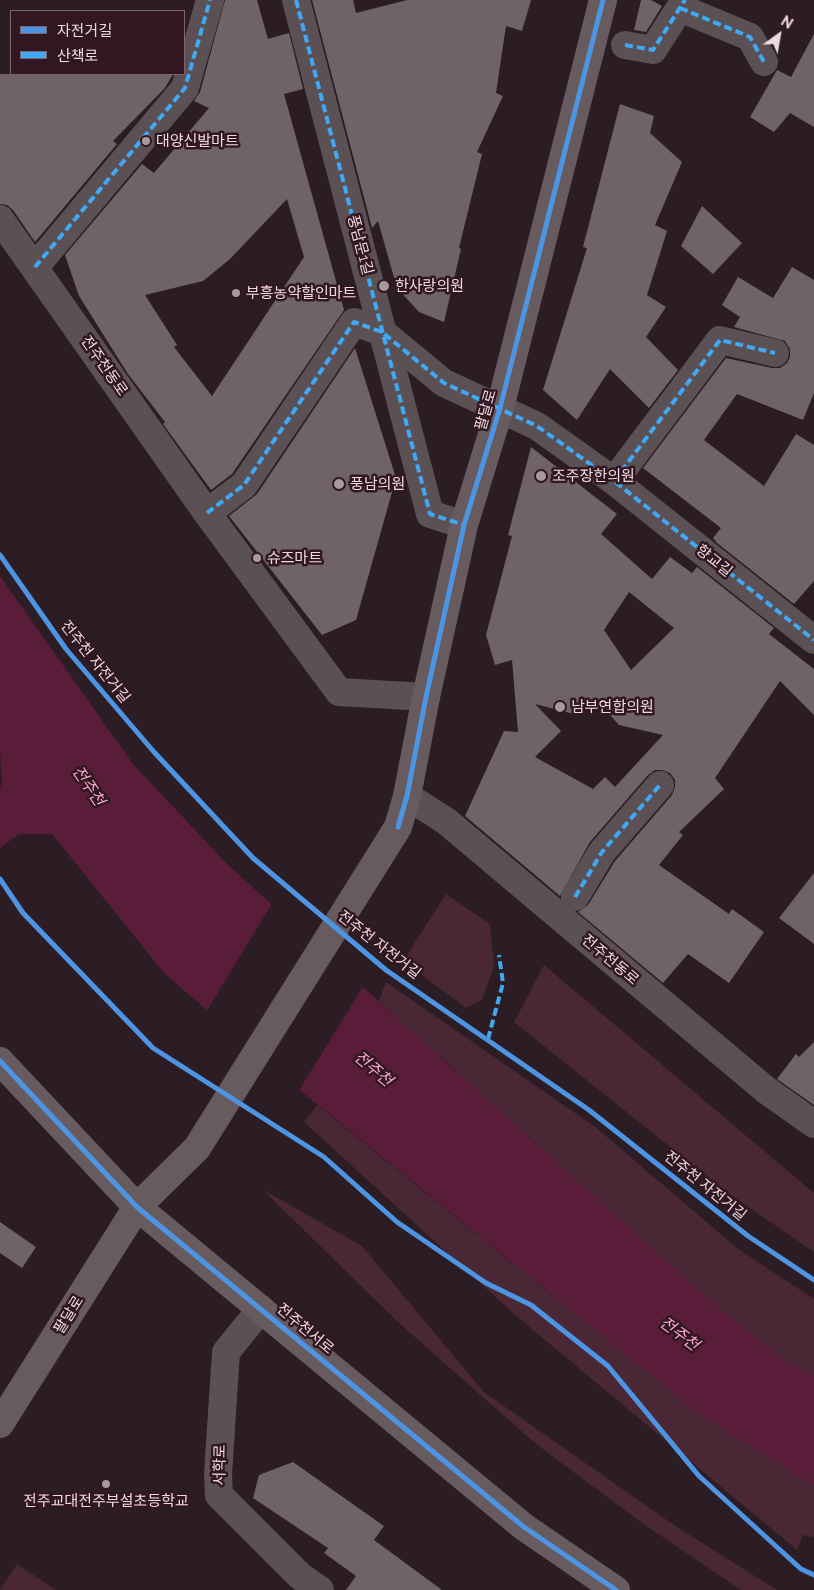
<!DOCTYPE html>
<meta charset="utf-8">
<style>
body{margin:0}
#map{position:relative;width:814px;height:1590px;overflow:hidden;background:#2b1d23;font-family:Raleway,"Noto Sans KR",sans-serif}
canvas{display:block}
.legend{position:absolute;left:10px;top:10px;width:175px;height:65px;box-sizing:border-box;background:#311722;border:1px solid #7c656e;margin:0;padding:6px 9px;list-style:none;font-size:15px;color:#eddae0}
.legend li{display:flex;align-items:center;gap:10px;height:25px}
.legend b{width:25px;border:1px solid #7c656e}
.north{position:absolute;left:754px;top:10px;width:50px;height:50px;-webkit-text-stroke:4px #311722;paint-order:stroke;rotate:32deg;font-size:14px;font-weight:700;line-height:20px;text-align:center;color:#eddae0}
.north::after{content:'';display:block;margin:auto;width:18px;height:22px;background:#eddae0;clip-path:polygon(50% 0,100% 100%,50% 72%,0 100%)}
</style>
<div id="map">
<canvas width="814" height="1590"></canvas>
<ul class="legend">
<li><b style="height:6px;background:#4d94e3"></b>자전거길</li>
<li><b style="height:6px;background:#3fa9f5"></b>산책로</li>
</ul>
<div class="north">N</div>
</div>
<script>
const ctx = document.querySelector('canvas').getContext('2d');
ctx.lineJoin = 'round';
function fill(path, color) { ctx.fillStyle = color; ctx.fill(path, 'evenodd'); }
const toPath = rows => new Path2D(rows.map(r => 'M' + r).join(''));
function trace(path, color, width, dash) { ctx.strokeStyle = color; ctx.lineWidth = width; ctx.lineCap = dash ? 'butt' : 'round'; ctx.setLineDash(dash || []); ctx.stroke(path); }
function label(font, color, halo, rows, align = 'center') {
  ctx.font = font + ' Raleway,"Noto Sans KR",sans-serif'; ctx.lineWidth = 5; ctx.setLineDash([]); ctx.textBaseline = 'middle'; ctx.strokeStyle = halo; ctx.fillStyle = color; for (const [text, x, y, turn = 0] of rows) {
    ctx.save(); ctx.translate(x, y); ctx.rotate((+turn || 0) * Math.PI / 180); ctx.textAlign = isNaN(turn) ? turn : align; if (halo) ctx.strokeText(text, 0, 0); ctx.fillText(text, 0, 0); ctx.restore();
  }
}
fill(toPath([
 [446,894,490,924,494,966,482,1000,466,1008,403,961],
 [544,965,814,1193,814,1252,728,1193,514,1022],
 [386,982,594,1126,737,1248,814,1299,814,1377,781,1358,707,1298,379,1001],
 [317,1105,695,1411,814,1486,814,1537,803,1535,797,1550,514,1314,304,1122],
 [262,1189,362,1246,484,1392,674,1525,777,1590,741,1590,642,1523,536,1444,400,1324],
 [17,1564,56,1590,0,1590]
]), '#492734');
fill(toPath([
 [0,576,133,764,227,864,707,1298,781,1358,814,1377,814,1486,695,1411,302,1092,164,973,52,834,19,834,0,848,0,789,2,780,0,751]
]), '#591d39');
fill(toPath([
 [273,902,364,985,298,1092,206,1012]
]), '#2b1d23');
fill(toPath([
 [225,0,257,0,268,39,289,33,303,89,284,94,344,310,232,474,211,490,163,424,165,422,128,374,79,296,65,255,142,164,154,173,209,108,194,101,200,92],
 [287,199,304,257,212,396,174,347,177,345,145,295,203,281,230,259],
 [312,0,353,0,356,13,407,0,531,0,522,31,506,26,496,93,503,96,477,152,482,154,459,248,461,249,444,322,419,312,397,288,378,221,372,228],
 [641,0,651,0,662,6,646,32,634,30],
 [814,34,814,127,790,113,774,132,750,117,777,70,791,77],
 [0,74,173,74,165,88,113,141,117,144,35,242,13,210,7,205,0,204],
 [620,104,654,116,650,133,682,162,655,225,667,231,647,295,666,307,646,337,678,370,649,408,610,369,577,420,543,390,587,248,583,247],
 [702,206,742,243,713,274,681,246],
 [792,267,814,280,814,393,803,420,737,394,704,440,764,486,796,434,814,445,814,581,794,604,717,543,713,538,721,528,643,468,726,358,772,368,780,368,787,363,790,357,790,349,785,341,734,327,740,317,722,305,738,277,773,298],
 [355,348,396,478,356,620,322,635,229,516,257,494],
 [531,447,617,514,601,534,652,579,670,557,692,573,697,567,774,628,769,634,814,669,814,715,780,681,715,778,724,789,679,832,683,835,659,865,729,914,732,909,764,932,729,983,688,954,663,983,578,912,588,905,615,861,672,795,675,787,675,780,670,773,662,770,655,770,648,775,590,842,560,896,465,816,504,731,518,732,512,660,495,665,486,635,512,536,508,535],
 [629,592,674,628,631,670,604,630],
 [595,698,619,725,663,735,615,787,605,777,593,789,535,757,561,731,535,704,578,715],
 [814,873,814,944,779,918],
 [814,1042,814,1105,777,1079,796,1054,799,1057],
 [0,1222,36,1247,22,1268,0,1253],
 [293,1462,384,1526,374,1540,442,1590,346,1590,356,1576,324,1553,328,1548,253,1498,259,1475]
]), '#706368');
trace(toPath([
 [296,0,430,514,464,525],
 [680,8,750,37,764,62],
 [625,45,653,50,685,0],
 [0,219,207,513,339,692,426,697],
 [35,267,185,88,210,0],
 [614,481,720,340,775,353],
 [207,513,244,485,354,322,382,332,444,383,537,426,614,481,814,640],
 [407,796,446,821,766,1090,814,1124],
 [575,897,602,852,660,785],
 [261,1309,226,1352,218,1474,219,1495,300,1576,320,1590]
]), '#5b5054', 28);
trace(toPath([
 [0,1061,137,1207,524,1527,616,1590],
 [0,1424,137,1207,197,1148,398,827,407,796,426,697,464,525,500,408,603,0]
]), '#685b60', 28);
trace(toPath([
 [296,0,430,514,464,525],
 [680,8,750,37,764,62],
 [625,45,653,50,685,0],
 [35,267,185,88,210,0],
 [614,481,720,340,775,353],
 [207,513,244,485,354,322,382,332,444,383,537,426,614,481,814,640],
 [575,897,602,852,660,785],
 [488,1039,503,983,499,955]
]), '#3fa9f5', 4, [8, 4]);
trace(toPath([
 [0,555,66,649,154,752,253,858,386,970,589,1110,748,1236,814,1280],
 [398,827,407,796,426,697,464,525,500,408,603,0],
 [0,879,23,913,153,1048,324,1157,397,1222,486,1283,531,1305,608,1366,699,1476,801,1569,814,1575],
 [0,1061,137,1207,524,1527,616,1590]
]), '#4d94e3', 5);
for (const [x, y, r, color] of [
 [146,141,5,"#a9989e"],
 [384,286,6,"#a9989e"],
 [236,293,5,"#a9989e"],
 [541,476,6,"#a9989e"],
 [339,484,6,"#a9989e"],
 [257,558,5,"#a9989e"],
 [560,707,6,"#a9989e"],
 [106,1484,5,"#a9989e"]
]) { const dot = new Path2D(); dot.arc(x, y, r, 0, 2 * Math.PI); ctx.fillStyle = color; ctx.fill(dot); trace(dot, '#311722', 2); }
label('15px', '#eddae0', '#311722', [
 ["대양신발마트",156,141],
 ["한사랑의원",395,286],
 ["부흥농약할인마트",246,293],
 ["조주장한의원",552,476],
 ["풍남의원",350,484],
 ["슈즈마트",267,558],
 ["남부연합의원",571,707],
 ["전주교대전주부설초등학교",106,1501,"center"]
], 'left');
label('15px', '#eddae0', '#311722', [
 ["풍남문1길",360,245,75],
 ["전주천동로",104,366,55],
 ["팔달로",486,410,-74],
 ["향교길",714,561,39],
 ["전주천 자전거길",95,662,51],
 ["전주천 자전거길",379,945,38],
 ["전주천동로",610,960,40],
 ["전주천 자전거길",705,1186,39],
 ["팔달로",69,1315,-58],
 ["전주천서로",305,1329,40],
 ["서학로",220,1465,-89]
]);
label('italic 16px', '#fba9c8', '#311722', [
 ["전주천",88,786,56],
 ["전주천",373,1069,40],
 ["전주천",679,1334,37]
]);
</script>
